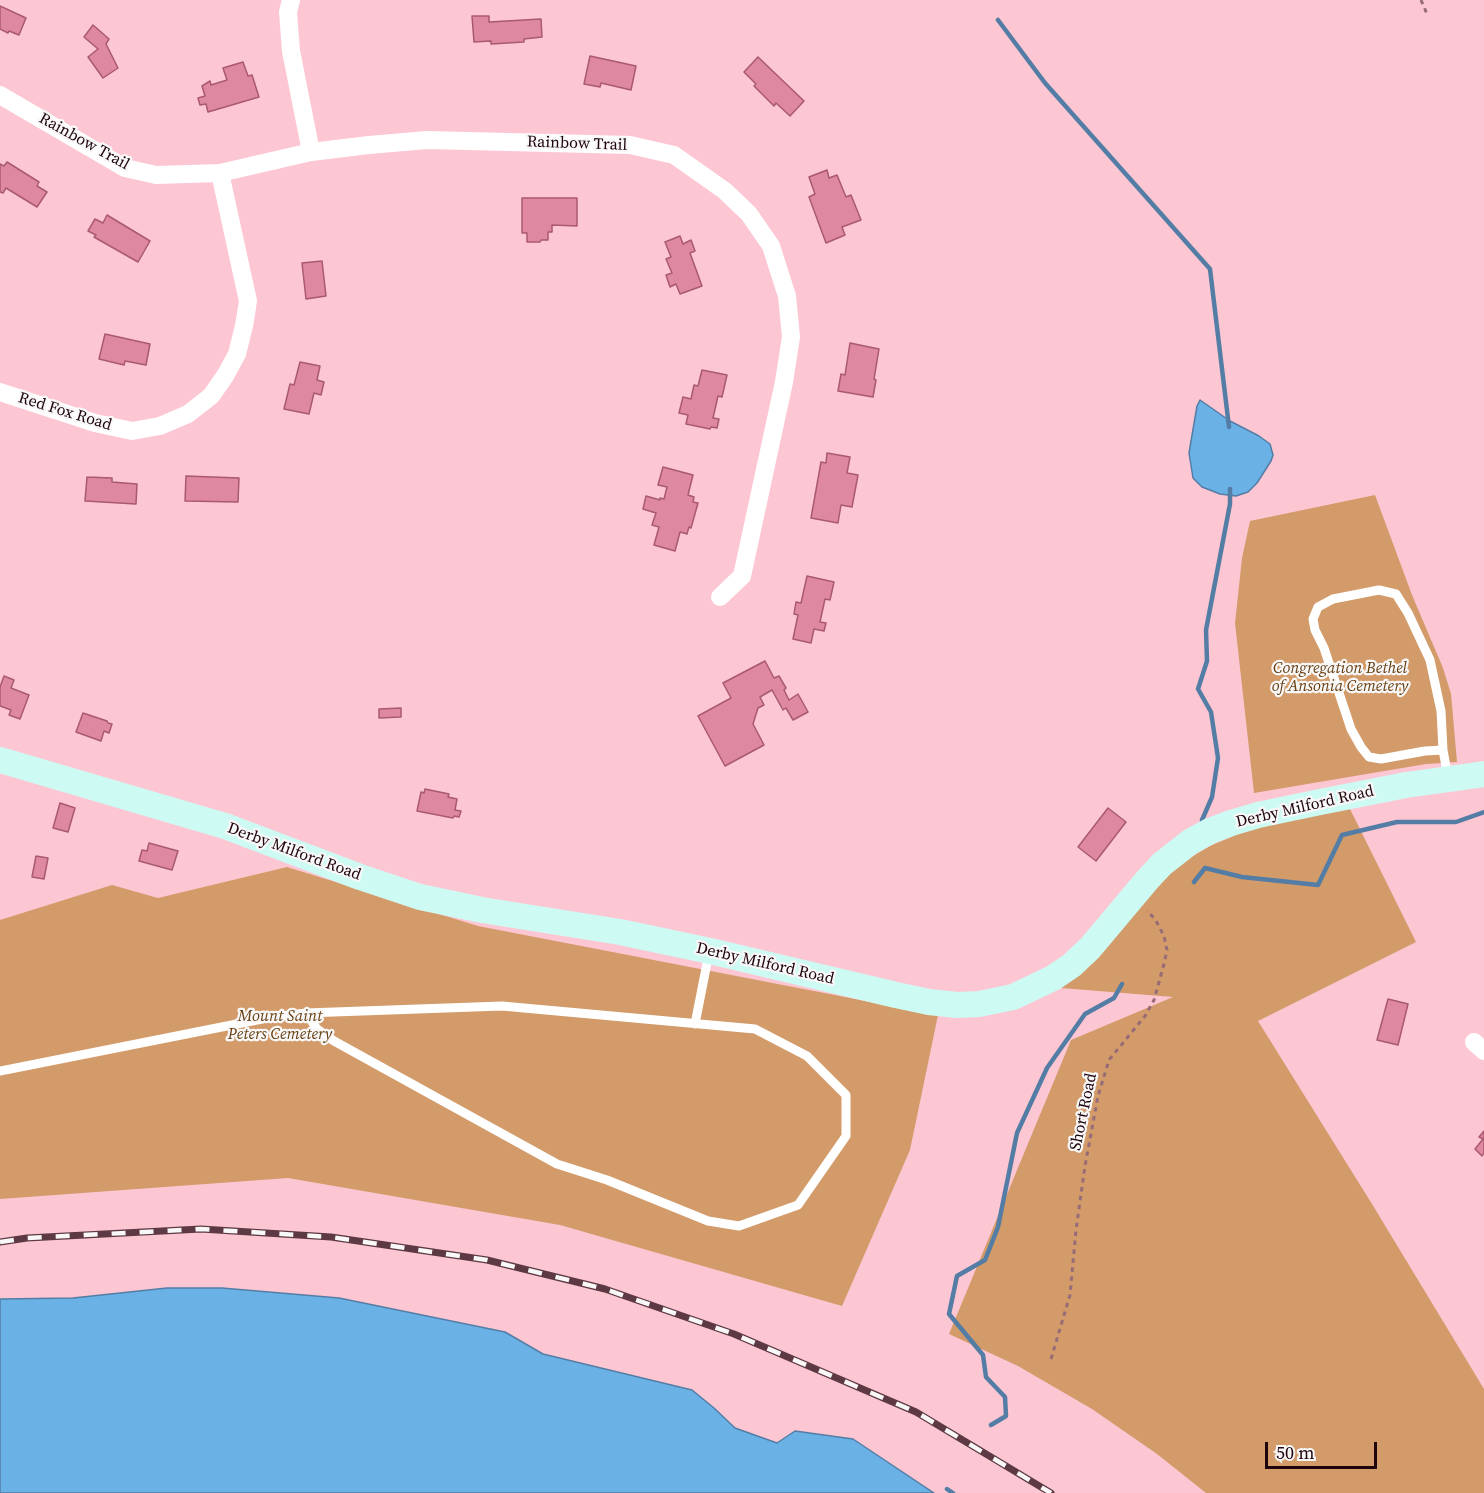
<!DOCTYPE html>
<style>
body{margin:0}
#map{position:relative;width:1484px;height:1493px;overflow:hidden;background:#fdc6d3;font-family:"Source Serif 4",serif}
canvas{display:block}
.scale{position:absolute;left:1265px;top:1442px;width:112px;height:27px;box-sizing:border-box;border:3px solid #1f030c;border-top:0;padding-left:8px;font-size:18px;line-height:21px;white-space:nowrap;color:#1f030c;-webkit-text-stroke:4px #f8f8f8;paint-order:stroke}
</style>
<div id="map">
<canvas width="1484" height="1493"></canvas>
<div class="scale">50 m</div>
</div>
<script>
const ctx = document.querySelector('canvas').getContext('2d');
ctx.lineJoin = 'round';
function fill(path, color) { ctx.fillStyle = color; ctx.fill(path, 'evenodd'); }
const toPath = rows => new Path2D(rows.map(r => 'M' + r).join(''));
function trace(path, color, width, dash) { ctx.strokeStyle = color; ctx.lineWidth = width; ctx.lineCap = dash ? 'butt' : 'round'; ctx.setLineDash(dash || []); ctx.stroke(path); }
function label(font, color, halo, rows, align = 'center') {
  ctx.font = font + ' "Source Serif 4",serif'; ctx.lineWidth = 4.5; ctx.setLineDash([]); ctx.textBaseline = 'middle'; ctx.strokeStyle = halo; ctx.fillStyle = color; for (const [text, x, y, turn = 0] of rows) {
    ctx.save(); ctx.translate(x, y); ctx.rotate((+turn || 0) * Math.PI / 180); ctx.textAlign = isNaN(turn) ? turn : align; if (halo) ctx.strokeText(text, 0, 0); ctx.fillText(text, 0, 0); ctx.restore();
  }
}
fill(toPath([
 [1375,495,1412,595,1443,668,1451,694,1457,762,1426,764,1254,793,1235,623,1242,558,1250,521],
 [1349,807,1416,942,1258,1021,1372,1204,1484,1389,1484,1493,1206,1493,1157,1454,1092,1409,1018,1366,949,1334,1071,1040,1173,997,1061,988,1082,971,1137,907,1174,870,1193,856,1210,846,1245,831],
 [287,867,478,926,938,1015,910,1150,842,1306,560,1225,288,1178,0,1199,0,920,112,885,158,898]
]), '#d29b69');
const water = toPath([
 [1200,400,1230,421,1259,436,1270,444,1273,455,1271,461,1257,483,1248,492,1236,496,1220,494,1202,487,1193,478,1189,453,1197,406,1200,400],
 [167,1288,222,1288,339,1298,505,1332,543,1354,692,1390,714,1408,735,1428,777,1443,795,1431,853,1439,934,1493,0,1493,0,1299,73,1298,167,1288]
]);
fill(water, '#6ab1e6');
trace(water, '#547da5', 1.5);
trace(toPath([
 [998,20,1045,83,1210,269,1229,427],
 [1202,820,1212,797,1218,758,1211,712,1198,689,1207,661,1206,630,1230,504,1230,489],
 [1194,882,1205,868,1242,877,1318,885,1342,835,1397,822,1456,822,1484,812],
 [991,1425,1006,1416,1005,1397,986,1377,983,1355,949,1314,957,1276,985,1260,998,1227,1017,1133,1047,1068,1085,1014,1114,998,1122,984],
 [947,1489,953,1493]
]), '#547da5', 4.5);
const building = toPath([
 [0,6,26,18,19,35,9,31,8,33,0,29,0,6],
 [472,16,489,16,489,22,541,19,542,37,524,39,524,42,491,44,491,41,474,42,472,16],
 [93,25,109,39,106,44,118,68,103,78,88,57,98,49,84,37,93,25],
 [590,56,636,66,631,90,601,83,600,87,584,84,590,56],
 [758,57,804,101,790,116,776,103,774,106,754,86,756,84,744,72,758,57],
 [243,62,248,76,252,75,259,97,208,112,206,104,200,105,198,98,205,96,202,86,210,81,211,85,227,80,223,68,243,62],
 [7,162,39,182,37,186,47,192,37,207,6,188,3,193,0,192,0,164,4,166,7,162],
 [827,170,829,178,837,175,846,197,851,195,861,220,842,227,845,235,826,243,809,197,815,194,809,177,827,170],
 [522,198,577,198,577,226,552,225,552,232,548,232,548,240,541,240,540,242,527,242,527,233,522,233,522,198],
 [107,215,150,241,138,262,94,237,96,235,88,231,95,219,103,223,107,215],
 [680,236,683,244,691,240,695,251,690,253,702,286,680,294,676,284,670,287,666,275,672,273,666,259,671,257,665,242,680,236],
 [322,261,326,296,306,299,302,263,322,261],
 [105,334,150,344,146,365,125,361,124,365,99,359,105,334],
 [850,343,879,349,874,379,876,380,873,397,838,391,841,374,845,375,850,343],
 [300,362,320,366,317,380,324,382,321,395,314,393,309,414,284,409,290,384,294,385,300,362],
 [702,370,727,375,722,397,718,396,713,418,719,419,717,428,711,427,710,429,686,424,688,415,679,413,683,397,691,399,694,385,698,386,702,370],
 [827,453,850,457,847,473,858,475,852,507,841,505,838,523,811,518,821,462,826,463,827,453],
 [663,467,693,475,688,495,694,497,693,502,698,503,691,528,689,527,687,534,680,532,675,551,654,545,659,527,652,525,656,513,643,509,646,496,660,500,660,498,664,499,667,487,658,485,663,467],
 [186,476,239,478,238,502,185,501,186,476],
 [87,477,112,478,112,482,137,484,136,504,85,501,87,477],
 [807,576,834,582,830,600,825,599,820,622,826,623,824,631,814,629,811,643,793,639,798,615,794,614,796,602,801,603,807,576],
 [765,661,774,678,779,676,786,688,784,690,789,700,798,694,808,712,793,720,786,708,783,710,772,690,760,697,764,705,758,708,753,724,764,745,725,766,698,716,731,698,723,683,765,661],
 [4,676,14,680,11,688,29,695,20,719,9,715,11,710,0,706,0,687,4,676],
 [401,708,401,717,379,718,379,709,401,708],
 [83,713,107,721,108,723,112,724,109,733,104,731,101,741,76,732,83,713],
 [425,789,449,794,448,797,457,799,455,810,461,811,459,817,454,816,453,818,417,811,421,792,424,793,425,789],
 [60,803,75,808,68,832,53,828,60,803],
 [1108,808,1126,822,1096,861,1078,847,1108,808],
 [149,843,178,851,172,870,139,861,142,850,147,851,149,843],
 [36,856,48,858,44,879,32,877,36,856],
 [1388,999,1408,1004,1398,1045,1377,1040,1388,999],
 [1484,1131,1484,1153,1482,1156,1475,1149,1483,1139,1479,1137,1484,1131]
]);
fill(building, '#de89a0');
trace(building, '#a95970', 1.5);
trace(toPath([
 [1421,0,1427,14],
 [1051,1359,1070,1295,1076,1230,1085,1166,1098,1096,1109,1060,1145,1016,1154,1000,1164,964,1167,950,1164,936,1155,919,1147,911]
]), '#976c77', 3, [4.5, 4.5]);
trace(toPath([
 [1443,750,1425,751,1381,759,1369,757,1361,747,1351,729,1324,648,1315,630,1313,619,1318,607,1333,599,1379,590,1396,594,1408,613,1430,660,1441,711,1443,750,1448,777],
 [695,1024,709,953],
 [0,1071,272,1017,306,1013,502,1006,755,1029,807,1056,846,1095,846,1136,798,1205,739,1226,708,1221,607,1180,557,1164,334,1041,317,1029,306,1013]
]), '#fff', 9);
trace(toPath([
 [291,0,288,12,291,51,311,152],
 [0,95,125,168,156,175,220,173,311,152,369,145,427,140,630,145,674,155,725,191,749,214,771,246,787,296,791,337,784,382,742,576,720,597],
 [0,392,95,423,132,431,160,426,188,414,211,396,225,376,237,354,244,326,248,301,220,173],
 [1474,1042,1484,1051]
]), '#fff', 18);
trace(toPath([
 [0,760,225,826,360,877,420,897,482,910,620,932,710,951,896,995,929,1002,957,1005,979,1004,1013,997,1053,978,1072,965,1090,948,1148,879,1162,864,1190,842,1210,831,1231,823,1258,815,1315,803,1406,785,1484,774]
]), '#cefaf4', 26);
const rail = toPath([
 [0,1242,27,1238,201,1229,331,1237,487,1260,605,1289,734,1334,916,1412,1051,1493]
]);
trace(rail, '#5c3943', 7);
trace(rail, '#f8f8f8', 4.5, [14]);
label('16px', '#1f030c', '#f8f8f8', [
 ["Rainbow Trail",84,142,29],
 ["Rainbow Trail",577,144,2],
 ["Red Fox Road",65,412,17],
 ["Derby Milford Road",1305,807,-13],
 ["Derby Milford Road",294,852,20],
 ["Derby Milford Road",765,964,13],
 ["Short Road",1084,1112,-78]
]);
label('italic 16px', '#683e11', '#f8f8f8', [
 ["Congregation Bethel",1340,669],
 ["of Ansonia Cemetery",1340,687],
 ["Mount Saint",280,1017],
 ["Peters Cemetery",280,1035]
]);
</script>
